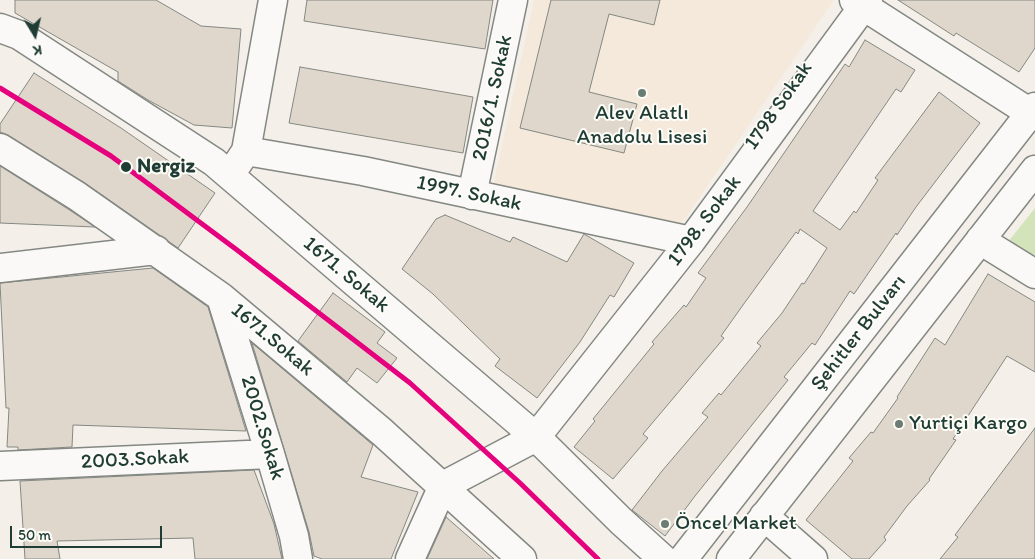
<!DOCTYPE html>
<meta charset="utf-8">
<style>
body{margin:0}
#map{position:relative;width:1035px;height:559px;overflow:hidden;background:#f4f0e9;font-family:Itim,sans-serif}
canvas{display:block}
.north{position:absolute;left:10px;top:10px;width:50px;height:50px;-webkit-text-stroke:4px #fdfcf7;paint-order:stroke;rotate:171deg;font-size:14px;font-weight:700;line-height:20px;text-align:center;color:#1f3d34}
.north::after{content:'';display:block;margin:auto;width:18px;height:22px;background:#1f3d34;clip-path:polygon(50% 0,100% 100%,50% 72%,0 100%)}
.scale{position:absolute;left:10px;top:526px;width:152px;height:22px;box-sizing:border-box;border:2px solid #1f3d34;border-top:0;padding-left:6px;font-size:15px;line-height:18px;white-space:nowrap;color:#1f3d34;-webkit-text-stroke:4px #fdfcf7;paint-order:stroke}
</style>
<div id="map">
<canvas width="1035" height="559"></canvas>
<div class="north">K</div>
<div class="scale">50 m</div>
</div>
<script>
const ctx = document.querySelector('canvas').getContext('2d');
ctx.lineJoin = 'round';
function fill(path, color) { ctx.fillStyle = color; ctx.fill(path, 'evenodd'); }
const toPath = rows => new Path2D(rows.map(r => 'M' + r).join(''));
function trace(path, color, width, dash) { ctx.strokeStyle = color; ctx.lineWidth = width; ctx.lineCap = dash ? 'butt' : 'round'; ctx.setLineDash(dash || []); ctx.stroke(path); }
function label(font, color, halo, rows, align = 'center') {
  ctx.font = font + ' Itim,sans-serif'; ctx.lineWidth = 4; ctx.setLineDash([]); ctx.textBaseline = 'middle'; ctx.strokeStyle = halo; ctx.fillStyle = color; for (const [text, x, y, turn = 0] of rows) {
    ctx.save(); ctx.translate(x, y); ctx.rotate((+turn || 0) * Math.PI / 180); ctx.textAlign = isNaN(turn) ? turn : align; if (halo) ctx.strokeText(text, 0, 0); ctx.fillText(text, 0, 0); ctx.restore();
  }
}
fill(toPath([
 [534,0,834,0,676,232,493,186]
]), '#f4e9da');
fill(toPath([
 [1035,208,1035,260,1008,242]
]), '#d3e3ba');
const building = toPath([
 [15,0,156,0,201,26,241,29,232,128,194,125,148,100,118,81,118,72,15,13,15,0],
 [307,0,493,0,485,49,304,21,307,0],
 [551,0,660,0,654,25,609,14,589,92,637,104,624,153,520,128,551,0],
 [898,0,1035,0,1035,48,1019,72,956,33,954,36,898,0],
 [865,40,915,70,901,92,896,89,813,211,840,230,854,211,856,213,878,180,875,178,939,92,980,123,916,207,897,235,896,233,854,294,850,291,815,345,812,343,784,377,788,380,695,496,665,536,632,510,662,471,708,417,702,413,719,393,721,395,761,346,757,343,782,313,802,283,804,284,827,248,800,229,798,234,796,232,743,305,721,336,724,338,643,434,648,438,613,479,574,447,595,421,593,419,654,344,652,342,684,305,686,307,706,278,698,273,747,207,845,64,849,67,865,40],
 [300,67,473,97,463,153,289,123,300,67],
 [34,73,121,128,215,193,178,248,85,183,8,135,0,132,0,124,34,73],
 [0,166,68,209,95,227,0,223,0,166],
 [445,215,510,242,513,237,567,262,584,234,634,263,614,297,610,295,580,342,537,398,495,366,500,359,433,294,402,269,436,219,445,215],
 [153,268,208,307,246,431,73,425,72,447,18,450,18,447,7,447,9,408,6,408,0,283,153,268],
 [988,274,1035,302,1035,372,1007,356,953,439,956,440,929,479,930,480,907,506,884,537,886,540,869,559,852,559,806,520,853,461,849,458,871,432,873,433,898,398,897,397,935,338,945,345,988,274],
 [333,293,385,332,377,343,397,358,377,383,357,368,347,382,298,341,333,293],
 [252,343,373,445,361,477,418,492,391,559,322,559,314,556,309,532,252,343],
 [1035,428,1035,559,940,559,958,537,955,535,1035,428],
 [254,470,274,524,282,559,195,559,193,538,57,541,60,559,25,559,20,481,254,470],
 [446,517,494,559,427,559,446,517]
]);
fill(building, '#dfd7cb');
trace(building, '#848883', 1);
const minor = toPath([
 [854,0,1035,116],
 [0,28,19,35,214,162,536,437,621,521,663,559],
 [0,148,77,196,221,297,382,432,522,559],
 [246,151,363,171,691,241],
 [236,166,246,151,273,0],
 [472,195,513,0],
 [980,240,1035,274],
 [0,268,156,250],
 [221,297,270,454,294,536,298,559],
 [0,466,270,454],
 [764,516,813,559],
 [410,559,443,486,536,437,691,241,868,0],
 [683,559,1035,107],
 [731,559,1035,170]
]);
trace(minor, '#848883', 31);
trace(minor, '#faf9f7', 28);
trace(toPath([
 [0,88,111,156,237,250,410,383,520,483,598,559]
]), '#e5007d', 5);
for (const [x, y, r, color] of [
 [642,93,5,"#6a7c73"],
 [126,167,6,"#1f3d34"],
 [899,424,5,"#6a7c73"],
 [665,524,5,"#6a7c73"]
]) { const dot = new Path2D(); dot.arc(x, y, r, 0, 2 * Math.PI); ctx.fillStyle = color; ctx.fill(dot); trace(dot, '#fdfcf7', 2); }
label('21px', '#1f3d34', '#fdfcf7', [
 ["2016/1. Sokak",493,98,-78],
 ["1798 Sokak",779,106,-55],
 ["1997. Sokak",469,194,12],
 ["1798. Sokak",705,221,-53],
 ["1671. Sokak",346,275,40],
 ["Şehitler Bulvarı",859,333,-52],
 ["1671.Sokak",272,340,40],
 ["2002.Sokak",262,428,73],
 ["2003.Sokak",135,460,-3]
]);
label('21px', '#1f3d34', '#fdfcf7', [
 ["Alev Alatlı",642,114,"center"],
 ["Anadolu Lisesi",642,138,"center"],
 ["Yurtiçi Kargo",909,424],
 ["Öncel Market",675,524]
], 'left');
label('bold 21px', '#1f3d34', '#fdfcf7', [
 ["Nergiz",137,167]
], 'left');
</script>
